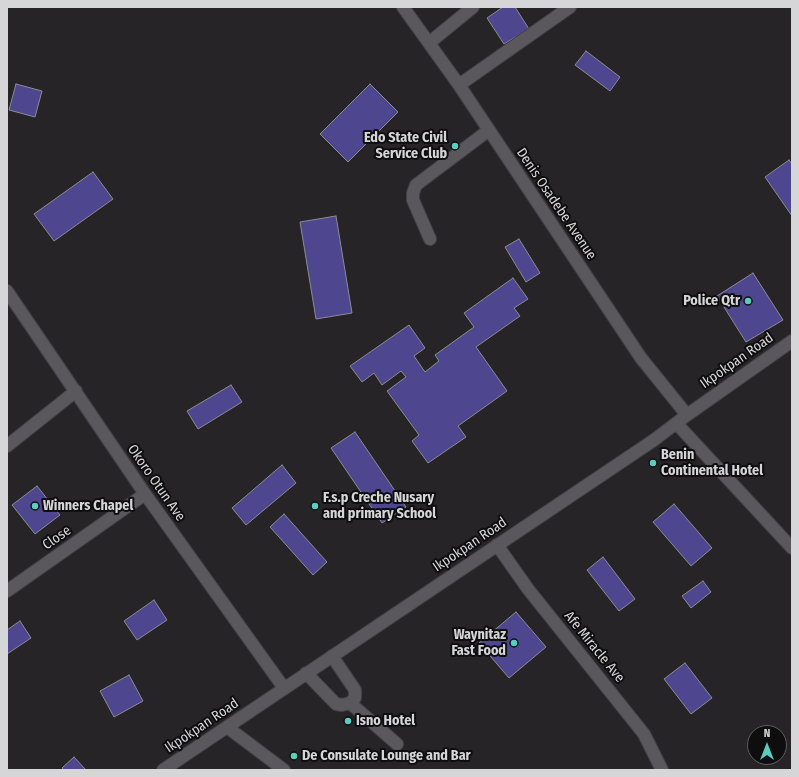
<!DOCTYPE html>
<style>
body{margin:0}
#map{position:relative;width:799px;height:777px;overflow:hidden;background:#262427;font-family:"Fira Sans Condensed",sans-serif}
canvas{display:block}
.frame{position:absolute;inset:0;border:8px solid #d6d5d7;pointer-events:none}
.north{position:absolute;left:747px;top:725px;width:40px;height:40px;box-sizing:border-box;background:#0f0e0f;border:1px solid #5f5e5f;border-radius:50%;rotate:0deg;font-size:11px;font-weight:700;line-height:16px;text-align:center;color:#d6d5d7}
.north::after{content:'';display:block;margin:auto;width:14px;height:18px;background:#58cec0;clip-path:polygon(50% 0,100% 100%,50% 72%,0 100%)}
</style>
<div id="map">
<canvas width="799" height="777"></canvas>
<div class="frame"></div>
<div class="north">N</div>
</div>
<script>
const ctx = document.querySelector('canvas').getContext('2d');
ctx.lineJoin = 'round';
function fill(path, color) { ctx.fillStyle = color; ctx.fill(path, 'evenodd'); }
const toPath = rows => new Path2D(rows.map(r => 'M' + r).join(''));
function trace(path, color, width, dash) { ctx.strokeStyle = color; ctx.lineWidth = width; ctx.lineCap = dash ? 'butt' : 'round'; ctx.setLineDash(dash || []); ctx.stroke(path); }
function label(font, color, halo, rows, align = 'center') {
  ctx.font = font + ' "Fira Sans Condensed",sans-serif'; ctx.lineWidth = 4; ctx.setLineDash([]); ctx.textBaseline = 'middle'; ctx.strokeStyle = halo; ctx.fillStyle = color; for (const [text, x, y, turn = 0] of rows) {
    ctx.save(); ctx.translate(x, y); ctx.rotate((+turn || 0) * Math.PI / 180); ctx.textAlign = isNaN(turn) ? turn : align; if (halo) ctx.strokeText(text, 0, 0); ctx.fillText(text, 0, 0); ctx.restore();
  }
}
const building = toPath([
 [503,7,515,7,529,29,504,44,487,18,503,7],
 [586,51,620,77,610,91,575,65,586,51],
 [16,84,42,91,35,117,9,110,16,84],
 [370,84,398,112,348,162,320,134,370,84],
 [789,160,792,164,792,216,765,177,789,160],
 [93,172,113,199,54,241,34,214,93,172],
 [336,216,352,313,316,319,300,222,336,216],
 [519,239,540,273,526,282,505,247,519,239],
 [753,273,783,320,746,342,717,296,753,273],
 [513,278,528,299,514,308,520,316,476,347,507,391,458,426,466,437,428,463,412,441,419,435,387,391,406,377,401,371,382,385,374,373,362,382,350,366,409,325,425,348,414,356,425,372,439,361,435,355,474,327,464,313,513,278],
 [231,385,242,402,198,429,187,411,231,385],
 [355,432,406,507,382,523,331,448,355,432],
 [282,465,296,483,246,525,232,508,282,465],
 [37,486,60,515,35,534,12,505,37,486],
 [674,504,712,548,691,566,653,522,674,504],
 [284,514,327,562,313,575,270,527,284,514],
 [603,557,635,599,619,611,587,570,603,557],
 [703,581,711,592,691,608,682,596,703,581],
 [154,600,167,620,137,640,124,621,154,600],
 [516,612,546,647,509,678,479,643,516,612],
 [20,621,31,638,7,654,7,630,20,621],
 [685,663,712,698,691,714,664,679,685,663],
 [129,675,143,701,114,717,100,691,129,675],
 [74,757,86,770,64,770,62,768,74,757]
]);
fill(building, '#4e4790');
trace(building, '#8c8c90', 1);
const minor = toPath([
 [403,7,459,85,641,358,687,415],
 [429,43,473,7],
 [459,85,570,7],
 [430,239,413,200,413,193,416,185,489,130],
 [7,291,145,494,284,688],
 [677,424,792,548],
 [7,446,76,391],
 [497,545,528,589,644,734,662,770],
 [7,591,145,494],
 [306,673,336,704,342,705,350,703,355,698,355,690,332,656],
 [350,703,397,744],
 [227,727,284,770],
 [163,770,654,440,687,415,792,341]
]);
trace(minor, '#434144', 14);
trace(minor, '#5a585c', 12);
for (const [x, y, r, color] of [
 [455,146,4,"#58cec0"],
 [748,301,4,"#58cec0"],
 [653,463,4,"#58cec0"],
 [35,506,4,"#58cec0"],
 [315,506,4,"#58cec0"],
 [514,643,4,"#58cec0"],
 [348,721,4,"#58cec0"],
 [294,756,4,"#58cec0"]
]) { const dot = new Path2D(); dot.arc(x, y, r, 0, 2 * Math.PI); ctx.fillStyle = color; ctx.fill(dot); trace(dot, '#0f0e0f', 1.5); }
label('bold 14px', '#d6d5d7', '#0f0e0f', [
 ["Edo State Civil",447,138,"right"],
 ["Service Club",447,154,"right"],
 ["Police Qtr",740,301,"right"],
 ["Benin",661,455],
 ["Continental Hotel",661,471],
 ["F.s.p Creche Nusary",323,498],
 ["and primary School",323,514],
 ["Winners Chapel",43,506],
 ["Waynitaz",506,635,"right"],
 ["Fast Food",506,651,"right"],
 ["Isno Hotel",356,721],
 ["De Consulate Lounge and Bar",302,756]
], 'left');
label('14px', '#d6d5d7', '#0f0e0f', [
 ["Denis Osadebe Avenue",556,204,56],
 ["Ikpokpan Road",737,361,-35],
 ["Okoro Otun Ave",156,483,55],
 ["Close",57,538,-35],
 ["Ikpokpan Road",470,545,-34],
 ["Afe Miracle Ave",594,647,51],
 ["Ikpokpan Road",202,726,-34]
]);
</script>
